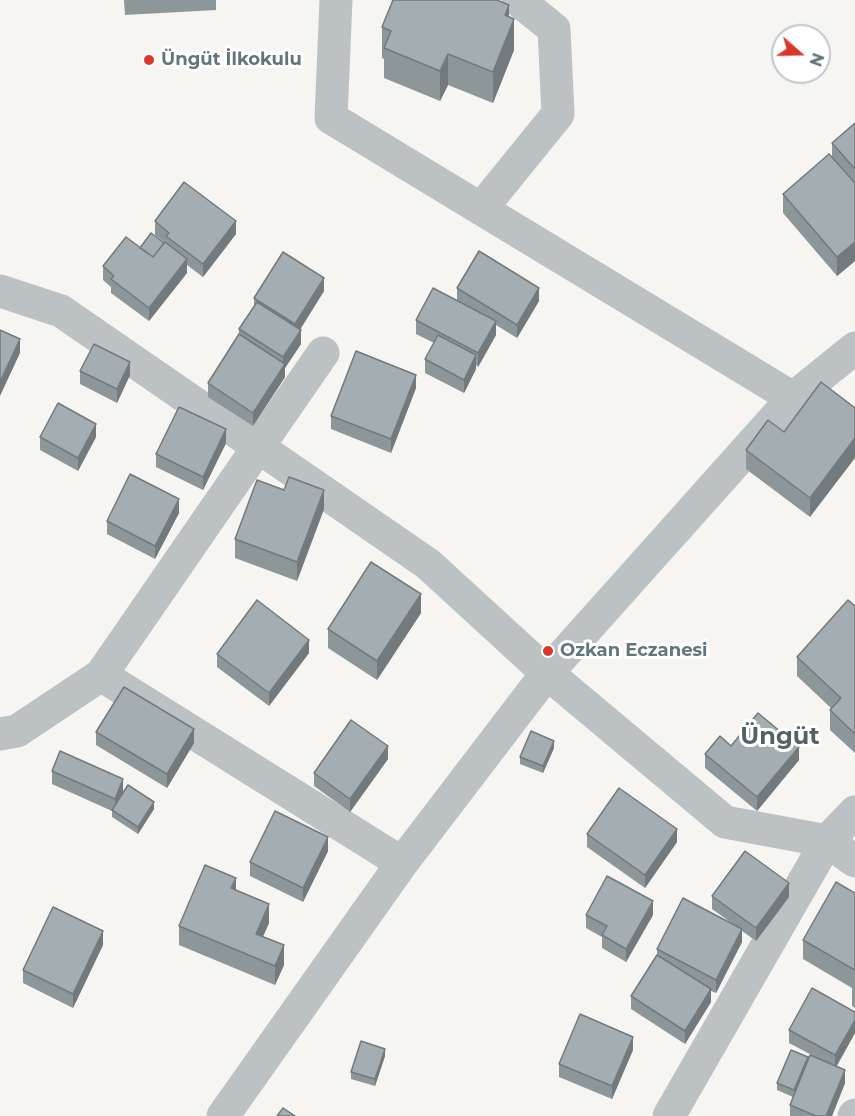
<!DOCTYPE html>
<meta charset="utf-8">
<style>
body{margin:0}
#map{position:relative;width:855px;height:1116px;overflow:hidden;background:#f6f5f2;font-family:Montserrat,sans-serif}
canvas{display:block}
.north{position:absolute;left:771px;top:24px;width:60px;height:60px;box-sizing:border-box;background:#fff;border:2px solid #c0c8cb;border-radius:50%;rotate:110deg;font-size:16px;font-weight:700;line-height:24px;text-align:center;color:#62757c}
.north::after{content:'';display:block;margin:auto;width:21px;height:27px;background:#db362d;clip-path:polygon(50% 0,100% 100%,50% 72%,0 100%)}
</style>
<div id="map">
<canvas width="855" height="1116"></canvas>
<div class="north">N</div>
</div>
<script>
const ctx = document.querySelector('canvas').getContext('2d');
ctx.lineJoin = 'round';
const toPath = rows => new Path2D(rows.map(r => 'M' + r).join(''));
function trace(path, color, width, dash) { ctx.strokeStyle = color; ctx.lineWidth = width; ctx.lineCap = dash ? 'butt' : 'round'; ctx.setLineDash(dash || []); ctx.stroke(path); }
function fill(path, color) { ctx.fillStyle = color; ctx.fill(path, 'evenodd'); }
function label(font, color, halo, rows, align = 'center') {
  ctx.font = font + ' Montserrat,sans-serif'; ctx.lineWidth = 6; ctx.setLineDash([]); ctx.textBaseline = 'middle'; ctx.strokeStyle = halo; ctx.fillStyle = color; for (const [text, x, y, turn = 0] of rows) {
    ctx.save(); ctx.translate(x, y); ctx.rotate((+turn || 0) * Math.PI / 180); ctx.textAlign = isNaN(turn) ? turn : align; if (halo) ctx.strokeText(text, 0, 0); ctx.fillText(text, 0, 0); ctx.restore();
  }
}
trace(toPath([
 [336,0,331,118,793,398],
 [481,209,558,114,554,29,518,0],
 [0,291,61,311,428,564,547,673,725,822,827,841,855,861],
 [101,675,402,863],
 [0,734,17,731,101,675,323,353],
 [223,1116,402,863,547,673,793,398,855,348],
 [669,1116,827,841,855,812],
 [854,1116,855,1115]
]), '#bcc2c4', 33);
fill(toPath([
 [124,0,216,0,216,10,125,15],
 [509,17,514,50,493,103,448,85,440,101,384,78,384,59,382,58,382,27],
 [855,123,855,261,837,276,783,213,783,194,832,157,832,143],
 [155,221,236,234,203,277,187,265,187,273,149,321,111,293,111,287,103,280,103,266,140,248,164,243,164,242,155,235],
 [457,288,539,301,517,338,496,325,496,335,478,367,476,365,476,369,464,393,425,373,425,359,434,343,416,334,416,320,457,301],
 [324,291,300,330,301,344,285,368,285,377,253,426,208,397,208,383,239,334,239,329,254,307,254,298],
 [80,371,130,375,117,403,80,384],
 [821,382,810,517,746,469,746,450,784,432],
 [416,388,391,453,331,429,331,416],
 [40,437,96,437,78,471,40,450],
 [226,443,203,490,156,467,156,454],
 [324,509,297,581,235,558,235,539],
 [179,513,155,559,107,534,107,521],
 [855,606,855,753,830,730,830,710,831,708,797,676,797,657],
 [421,613,377,680,328,648,328,629],
 [309,653,269,706,217,667,217,654],
 [96,732,194,743,167,788,96,745],
 [554,748,543,773,520,764,520,757],
 [705,754,799,760,757,811,705,768],
 [388,759,350,812,314,786,314,773],
 [52,771,123,792,122,796,154,809,138,834,112,817,112,811,52,784],
 [587,834,677,842,645,888,587,847],
 [328,851,303,902,250,876,250,862],
 [236,890,269,923,263,936,284,965,275,985,179,945,179,926],
 [855,893,855,1008,852,1006,852,988,803,959,803,940],
 [712,896,789,897,756,941,742,931,742,942,716,993,711,991,711,1002,685,1044,631,1009,631,996,657,955,657,949,733,924,712,909],
 [586,915,653,915,626,962,602,948,602,937,586,928],
 [103,945,73,1008,23,983,23,970],
 [855,1012,855,1033,837,1066,845,1083,832,1116,790,1116,790,1105,793,1097,777,1090,777,1083,808,1059,819,1059,789,1043,789,1030],
 [633,1050,612,1099,559,1077,559,1064],
 [385,1056,375,1086,351,1079,351,1072]
]), '#8d9699');
fill(toPath([
 [509,5,509,32,514,19,514,50,493,103,493,72,505,15],
 [448,54,448,85,440,101,440,71],
 [236,221,236,234,203,277,203,264],
 [855,242,855,261,837,276,837,257],
 [187,259,187,273,149,321,149,308],
 [324,278,324,291,295,337,295,324],
 [539,288,539,301,517,338,517,325],
 [496,321,496,335,478,367,478,353],
 [301,330,301,344,285,368,285,377,253,426,253,413,283,366,283,357],
 [20,339,20,353,0,396,0,382],
 [476,355,476,369,464,393,464,380],
 [130,362,130,375,117,403,117,389],
 [416,375,416,388,391,453,391,439],
 [96,424,96,437,78,471,78,458],
 [226,429,226,443,203,490,203,477],
 [855,438,855,458,810,517,810,498],
 [324,490,324,509,297,581,297,562],
 [179,499,179,513,155,559,155,546],
 [421,594,421,613,377,680,377,661],
 [309,640,309,653,269,706,269,693],
 [194,729,194,743,167,788,167,774],
 [554,741,554,748,543,773,543,766],
 [388,746,388,759,350,812,350,799],
 [799,747,799,760,757,811,757,797],
 [123,779,123,792,115,812,115,799],
 [154,802,154,809,138,834,138,827],
 [677,829,677,842,645,888,645,875],
 [328,837,328,851,303,902,303,888],
 [236,878,236,897,231,888],
 [789,883,789,897,756,941,756,928],
 [653,901,653,915,626,962,626,949],
 [269,904,269,923,256,953,256,934],
 [742,929,742,942,716,993,716,980],
 [103,931,103,945,73,1008,73,994],
 [284,945,284,965,275,985,275,966],
 [711,989,711,1002,685,1044,685,1031],
 [855,1020,855,1033,835,1068,835,1055],
 [633,1037,633,1050,612,1099,612,1086],
 [385,1049,385,1056,375,1086,375,1079],
 [808,1057,808,1064,794,1097,794,1090],
 [845,1070,845,1083,832,1116,826,1116]
]), '#737a7d');
const building = toPath([
 [393,0,497,0,509,5,505,15,514,19,493,72,448,54,440,71,384,48,391,31,382,27,393,0],
 [855,123,855,169,832,143,855,123],
 [829,154,855,183,855,242,837,257,783,194,829,154],
 [184,182,236,221,203,264,166,236,169,233,155,221,184,182],
 [151,233,164,243,153,257,140,248,151,233],
 [126,237,153,257,165,242,187,259,149,308,111,279,114,276,103,266,126,237],
 [479,251,539,288,517,325,457,288,479,251],
 [283,252,324,278,295,324,254,298,283,252],
 [433,288,496,321,478,353,416,320,433,288],
 [257,302,301,330,283,357,239,329,257,302],
 [0,330,20,339,0,382,0,330],
 [239,334,285,364,253,413,208,383,239,334],
 [438,335,476,355,464,380,425,359,438,335],
 [94,344,130,362,117,389,80,371,94,344],
 [356,351,416,375,391,439,331,416,356,351],
 [821,382,855,408,855,438,810,498,746,450,768,420,784,432,821,382],
 [58,403,96,424,78,458,40,437,58,403],
 [179,407,226,429,203,477,156,454,179,407],
 [130,474,179,499,155,546,107,521,130,474],
 [289,477,324,490,297,562,235,539,257,480,284,490,289,477],
 [371,562,421,594,377,661,328,629,371,562],
 [257,600,309,640,269,693,217,654,257,600],
 [848,600,855,606,855,734,830,710,841,698,797,657,848,600],
 [124,687,194,729,167,774,96,732,124,687],
 [758,713,799,747,757,797,705,754,720,736,731,746,758,713],
 [351,720,388,746,350,799,314,773,351,720],
 [531,731,554,741,543,766,520,757,531,731],
 [60,751,123,779,115,799,52,771,60,751],
 [128,785,154,802,138,827,112,810,128,785],
 [619,788,677,829,645,875,587,834,619,788],
 [275,811,328,837,303,888,250,862,275,811],
 [745,851,789,883,756,928,712,896,745,851],
 [205,865,236,878,231,888,269,904,256,934,284,945,275,966,179,926,205,865],
 [607,876,653,901,626,949,602,935,607,926,586,915,607,876],
 [836,882,855,893,855,970,803,940,836,882],
 [683,898,742,929,716,980,657,949,683,898],
 [53,907,103,931,73,994,23,970,53,907],
 [657,955,711,989,685,1031,631,996,657,955],
 [812,988,855,1012,855,1020,835,1055,789,1030,812,988],
 [580,1014,633,1037,612,1086,559,1064,580,1014],
 [361,1041,385,1049,375,1079,351,1072,361,1041],
 [791,1050,808,1057,794,1090,777,1083,791,1050],
 [810,1055,845,1070,826,1116,816,1116,790,1105,810,1055],
 [283,1108,295,1116,277,1116,283,1108]
]);
fill(building, '#a4aeb2');
trace(building, '#737a7d', 1.5);
for (const [x, y, r, color] of [
 [149,60,6,"#db362d"],
 [548,651,6,"#db362d"]
]) { const dot = new Path2D(); dot.arc(x, y, r, 0, 2 * Math.PI); ctx.fillStyle = color; ctx.fill(dot); trace(dot, '#fff', 2); }
label('bold 18px', '#62757c', '#fff', [
 ["Üngüt İlkokulu",161,60],
 ["Ozkan Eczanesi",560,651]
], 'left');
label('bold 24px', '#536267', '#fff', [
 ["Üngüt",780,737]
]);
</script>
